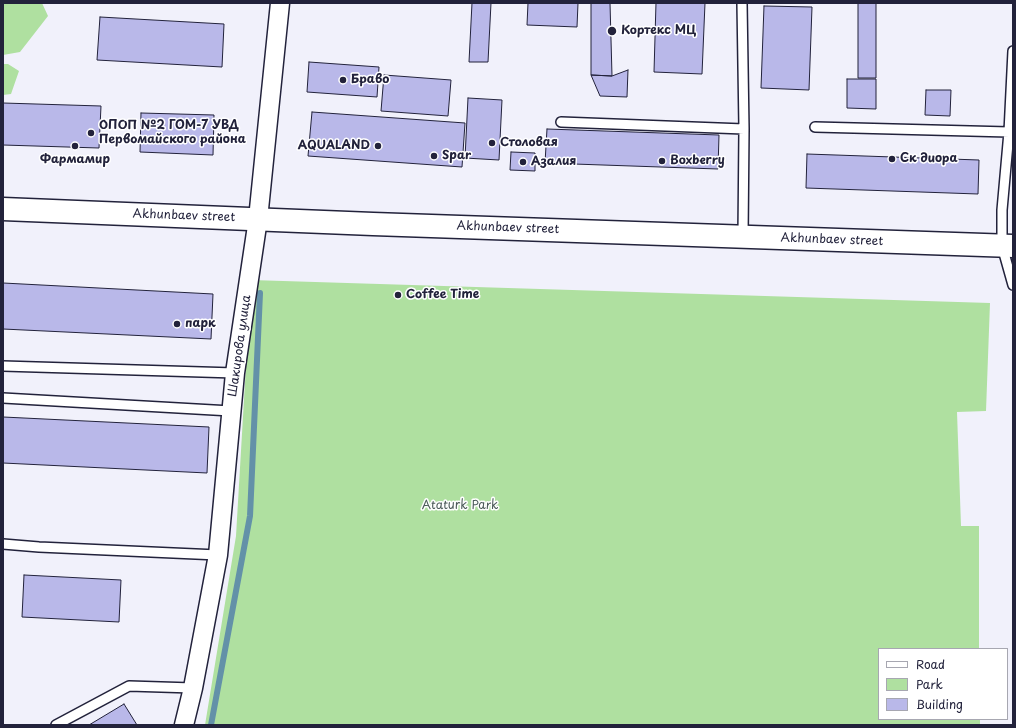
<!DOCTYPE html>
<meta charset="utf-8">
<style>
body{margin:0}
#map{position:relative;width:1016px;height:728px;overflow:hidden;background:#f1f1fb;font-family:"Playpen Sans",sans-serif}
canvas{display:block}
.frame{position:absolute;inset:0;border:4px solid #22223b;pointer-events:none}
.legend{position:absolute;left:878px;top:648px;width:130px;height:72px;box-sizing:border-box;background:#fff;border:1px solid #a7a7b1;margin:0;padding:5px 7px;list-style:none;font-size:12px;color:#22223b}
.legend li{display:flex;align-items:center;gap:8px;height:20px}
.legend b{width:20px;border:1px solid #a7a7b1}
</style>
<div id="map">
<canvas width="1016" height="728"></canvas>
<div class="frame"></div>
<ul class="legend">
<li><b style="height:5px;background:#fff"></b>Road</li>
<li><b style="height:11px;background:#afe0a0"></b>Park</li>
<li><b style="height:11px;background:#b9b8e9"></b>Building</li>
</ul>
</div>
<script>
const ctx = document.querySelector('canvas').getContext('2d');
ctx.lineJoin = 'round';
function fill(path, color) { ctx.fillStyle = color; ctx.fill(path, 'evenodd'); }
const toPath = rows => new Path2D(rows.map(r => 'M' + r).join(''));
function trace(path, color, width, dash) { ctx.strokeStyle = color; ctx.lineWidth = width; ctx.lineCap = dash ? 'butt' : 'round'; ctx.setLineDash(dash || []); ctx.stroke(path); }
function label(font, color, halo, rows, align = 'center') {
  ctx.font = font + ' "Playpen Sans",sans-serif'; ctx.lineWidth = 3; ctx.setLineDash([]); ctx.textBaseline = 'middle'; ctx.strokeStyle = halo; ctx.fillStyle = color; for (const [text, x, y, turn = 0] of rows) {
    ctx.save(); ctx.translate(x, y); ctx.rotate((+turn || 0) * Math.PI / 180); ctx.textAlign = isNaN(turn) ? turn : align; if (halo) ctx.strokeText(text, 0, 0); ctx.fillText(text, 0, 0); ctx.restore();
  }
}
fill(toPath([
 [3,3,42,3,48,16,20,52,3,55],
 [3,64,8,64,19,71,11,94,3,95],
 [251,280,990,303,986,411,957,412,961,526,979,526,979,649,879,649,879,719,980,719,980,725,205,725,236,536]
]), '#afe0a0');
trace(toPath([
 [211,725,250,516,260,293]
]), '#6391a8', 6);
const building = toPath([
 [472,3,491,3,488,62,469,62,472,3],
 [528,3,578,3,577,27,527,25,528,3],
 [591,3,610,3,612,76,591,75,591,3],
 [656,3,705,3,702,74,654,72,656,3],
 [858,3,876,3,876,78,858,78,858,3],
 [764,6,812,7,809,90,761,88,764,6],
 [100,17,224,24,222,67,97,60,100,17],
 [309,62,379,67,377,97,307,92,309,62],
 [628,70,627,97,600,96,591,75,612,76,628,70],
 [384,75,451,80,448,116,381,111,384,75],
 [847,79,876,79,876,109,847,108,847,79],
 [926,90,951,90,950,116,925,115,926,90],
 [468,98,502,100,499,160,465,158,468,98],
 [3,103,101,106,99,148,3,145,3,103],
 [312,112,465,123,462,167,308,156,312,112],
 [141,113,214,115,213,155,140,152,141,113],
 [547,129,719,135,718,169,545,163,547,129],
 [511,152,535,153,535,171,510,170,511,152],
 [807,154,979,160,978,194,806,188,807,154],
 [3,283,213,294,211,339,3,329,3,283],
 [3,417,209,427,207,473,3,463,3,417],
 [24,575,121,580,119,622,22,617,24,575],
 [124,704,137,725,89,725,124,704]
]);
fill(building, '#b9b8e9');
trace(building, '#22223b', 1);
const service = toPath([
 [742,3,744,129,743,236],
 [1013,51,1009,132,1002,210,1002,246,1013,285],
 [561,122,744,129],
 [815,127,1009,132],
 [3,366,235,373],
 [3,398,231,411],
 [3,544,39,547,218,555],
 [56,725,129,686,193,688]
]);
const minor = toPath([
 [184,725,193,688,218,555,235,373,258,219,280,3]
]);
const primary = toPath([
 [3,209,373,224,1013,246]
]);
trace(service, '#22223b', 12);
trace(minor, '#22223b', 21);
trace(primary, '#22223b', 25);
trace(service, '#fff', 9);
trace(minor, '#fff', 18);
trace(primary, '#fff', 22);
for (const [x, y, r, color] of [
 [612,31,5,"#22223b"],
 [343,80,4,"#22223b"],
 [91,133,4,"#22223b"],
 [492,143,4,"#22223b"],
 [75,146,4,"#22223b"],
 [378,146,4,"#22223b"],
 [434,156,4,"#22223b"],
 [892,159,4,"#22223b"],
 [662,161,4,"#22223b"],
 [523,162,4,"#22223b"],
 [398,295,4,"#22223b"],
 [177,324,4,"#22223b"]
]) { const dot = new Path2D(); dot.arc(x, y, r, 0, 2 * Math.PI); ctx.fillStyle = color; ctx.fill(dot); trace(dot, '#fff', 1.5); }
label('bold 12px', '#22223b', '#fff', [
 ["Кортекс МЦ",621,31],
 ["Браво",351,80],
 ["ОПОП №2 ГОМ-7 УВД",99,126],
 ["Первомайского района",99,140],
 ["Столовая",500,143],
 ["AQUALAND",370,146,"right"],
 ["Spar",442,156],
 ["Ск диора",900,159],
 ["Фармамир",75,160,"center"],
 ["Boxberry",670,161],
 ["Азалия",531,162],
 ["Coffee Time",406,295],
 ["парк",185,324]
], 'left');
label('12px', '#22223b', '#fff', [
 ["Akhunbaev street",184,216,2],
 ["Akhunbaev street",508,228,2],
 ["Akhunbaev street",832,240,2],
 ["Шакирова улица",240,346,-82]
]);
label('12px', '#4c5b59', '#fff', [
 ["Ataturk Park",460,506]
]);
</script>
